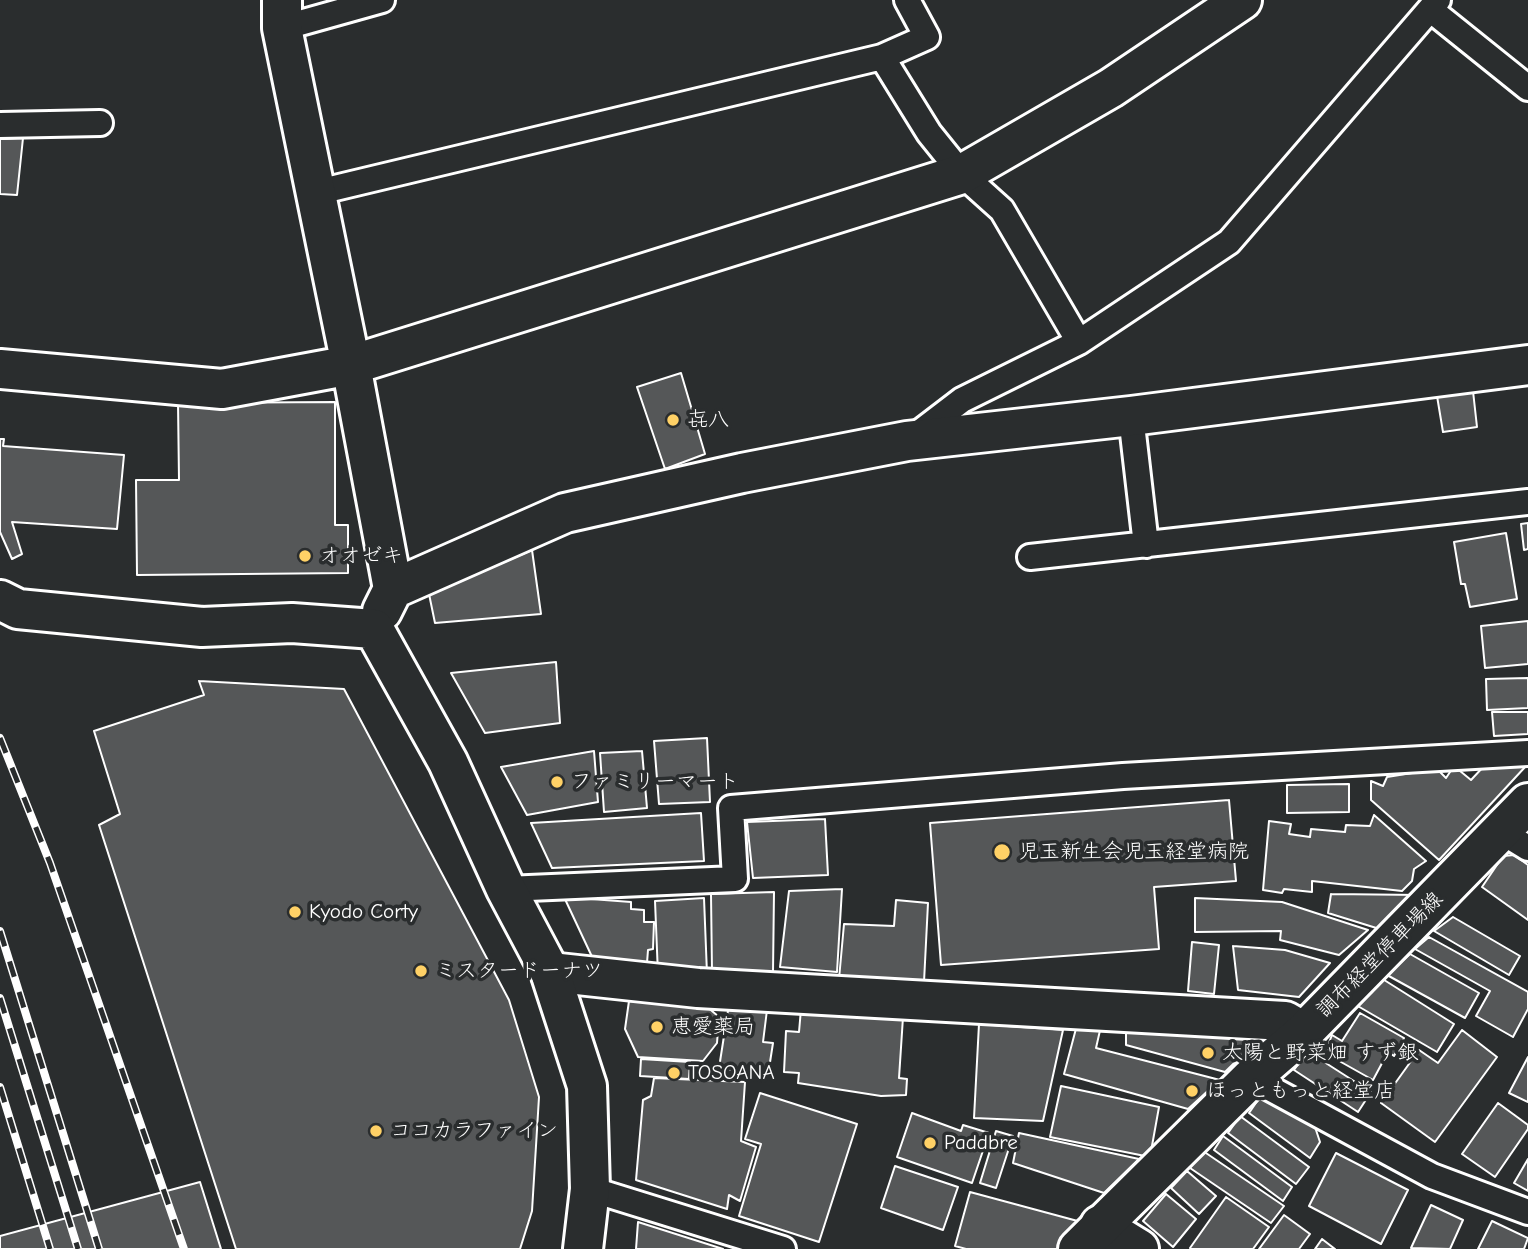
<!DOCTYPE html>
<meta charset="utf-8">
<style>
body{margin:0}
canvas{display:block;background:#2a2d2e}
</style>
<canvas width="1528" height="1249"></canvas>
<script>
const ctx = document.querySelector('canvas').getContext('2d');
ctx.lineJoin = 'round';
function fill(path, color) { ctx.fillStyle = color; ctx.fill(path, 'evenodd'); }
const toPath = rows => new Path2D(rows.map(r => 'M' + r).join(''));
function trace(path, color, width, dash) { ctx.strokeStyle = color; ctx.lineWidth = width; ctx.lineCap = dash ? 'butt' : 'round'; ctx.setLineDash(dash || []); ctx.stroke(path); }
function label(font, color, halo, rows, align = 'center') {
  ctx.font = font + ' "Comic Neue","Klee One",sans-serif'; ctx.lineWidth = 7; ctx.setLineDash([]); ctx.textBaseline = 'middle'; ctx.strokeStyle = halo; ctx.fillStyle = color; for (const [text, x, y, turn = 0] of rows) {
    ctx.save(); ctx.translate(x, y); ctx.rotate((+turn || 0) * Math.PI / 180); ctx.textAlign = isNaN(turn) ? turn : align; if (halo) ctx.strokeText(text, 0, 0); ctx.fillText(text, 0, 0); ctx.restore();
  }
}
const building = toPath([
 [23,138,17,195,0,194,0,139,23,138],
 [681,373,705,454,665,469,637,387,681,373],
 [1473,391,1477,427,1443,432,1437,396,1473,391],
 [335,402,335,525,348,525,348,573,137,575,136,480,179,480,178,403,335,402],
 [0,439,4,439,3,446,124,455,117,529,12,522,22,554,12,559,0,532,0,439],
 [1528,523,1528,549,1524,550,1521,524,1528,523],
 [1506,533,1517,599,1470,607,1465,584,1461,584,1454,542,1506,533],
 [532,550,541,614,435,623,429,594,532,550],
 [1528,621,1528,664,1485,668,1481,626,1528,621],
 [556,662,560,723,485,733,451,673,556,662],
 [1528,678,1528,708,1487,710,1486,679,1528,678],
 [199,681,344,689,509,1000,539,1097,532,1211,520,1249,236,1249,99,825,120,814,94,731,204,695,199,681],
 [1492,712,1528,712,1528,734,1494,736,1492,712],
 [707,738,710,802,659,804,654,741,707,738],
 [594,751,598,802,527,815,501,767,594,751],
 [642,751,647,808,604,812,600,753,642,751],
 [1485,765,1526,766,1439,860,1371,800,1371,781,1383,786,1387,777,1437,769,1446,778,1454,766,1471,780,1485,765],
 [1349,784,1349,812,1287,813,1287,785,1349,784],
 [1229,800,1236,881,1154,887,1159,949,941,965,930,823,1229,800],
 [701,813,704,861,552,868,531,823,701,813],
 [1374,815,1426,861,1414,869,1412,881,1402,891,1312,881,1312,892,1284,889,1282,893,1263,890,1269,821,1291,824,1289,834,1310,837,1311,829,1345,832,1346,825,1370,826,1374,815],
 [825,819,828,875,753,878,747,822,825,819],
 [1514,855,1528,865,1528,920,1482,887,1503,856,1514,855],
 [842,889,837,972,780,967,789,891,842,889],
 [774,892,773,972,712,973,711,894,774,892],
 [1331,894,1420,895,1386,931,1328,913,1331,894],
 [564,897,631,902,631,909,644,910,644,922,654,922,653,949,648,950,647,963,594,961,564,897],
 [704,898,707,974,658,975,655,901,704,898],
 [1195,898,1282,902,1368,930,1339,955,1280,940,1281,931,1195,932,1195,898],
 [896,900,928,903,924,982,839,979,844,924,894,926,896,900],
 [1453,917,1520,956,1509,975,1434,931,1453,917],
 [1429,937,1528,992,1528,1009,1513,1037,1476,1016,1490,991,1415,949,1429,937],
 [1192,942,1219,945,1214,994,1188,991,1192,942],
 [1233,946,1285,950,1330,963,1299,997,1238,990,1233,946],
 [1410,954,1479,993,1465,1018,1387,975,1410,954],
 [1381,978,1454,1024,1437,1052,1356,1005,1381,978],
 [629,1001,705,1005,719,1017,717,1043,703,1061,638,1057,625,1029,629,1001],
 [729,1004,767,1010,763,1042,773,1043,768,1075,719,1068,729,1004],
 [801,1009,903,1017,899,1078,907,1079,906,1095,881,1096,798,1083,799,1073,784,1072,786,1031,799,1032,801,1009],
 [1360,1013,1404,1038,1394,1056,1388,1052,1373,1080,1325,1053,1332,1035,1342,1041,1360,1013],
 [1126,1020,1268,1030,1225,1072,1126,1045,1126,1020],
 [1078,1021,1101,1026,1096,1048,1220,1080,1188,1109,1064,1074,1078,1021],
 [979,1024,1063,1030,1043,1121,974,1118,979,1024],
 [1462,1030,1497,1057,1435,1142,1381,1103,1419,1050,1438,1063,1462,1030],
 [1307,1051,1371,1092,1358,1112,1294,1070,1307,1051],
 [1528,1057,1528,1102,1509,1093,1528,1057],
 [641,1059,690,1062,689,1079,640,1076,641,1059],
 [654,1078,745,1082,741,1141,756,1147,740,1201,729,1195,727,1209,636,1180,643,1100,651,1096,654,1078],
 [1061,1086,1159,1107,1150,1157,1050,1137,1061,1086],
 [760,1093,857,1124,819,1242,739,1216,761,1144,745,1139,760,1093],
 [1260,1097,1273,1098,1315,1127,1320,1142,1310,1158,1249,1113,1260,1097],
 [1498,1103,1528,1125,1528,1129,1495,1177,1462,1154,1498,1103],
 [912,1113,961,1131,963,1125,989,1133,972,1183,897,1157,912,1113],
 [1240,1116,1309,1167,1296,1184,1228,1133,1240,1116],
 [996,1131,1013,1136,996,1188,980,1183,996,1131],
 [1019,1133,1139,1159,1104,1193,1013,1163,1019,1133],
 [1223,1136,1292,1187,1283,1201,1214,1150,1223,1136],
 [1203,1151,1284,1206,1271,1223,1190,1168,1203,1151],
 [1336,1153,1408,1190,1381,1244,1309,1206,1336,1153],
 [1528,1159,1528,1191,1514,1183,1528,1159],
 [895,1166,958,1187,943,1230,881,1208,895,1166],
 [1187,1171,1216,1196,1199,1214,1171,1188,1187,1171],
 [200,1182,221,1249,0,1249,0,1236,200,1182],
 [970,1192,1085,1223,1063,1249,966,1249,955,1246,970,1192],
 [1166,1194,1196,1219,1173,1247,1143,1221,1166,1194],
 [1226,1197,1269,1227,1253,1249,1191,1249,1190,1248,1226,1197],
 [1431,1205,1463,1220,1450,1249,1411,1248,1431,1205],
 [1284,1215,1310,1234,1299,1249,1259,1249,1284,1215],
 [1492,1221,1528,1238,1524,1249,1478,1249,1492,1221],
 [638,1222,723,1249,636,1249,638,1222],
 [1322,1239,1335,1249,1315,1249,1322,1239]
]);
fill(building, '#555758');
trace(building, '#fff', 2);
const service = toPath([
 [1431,10,1528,88],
 [282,28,382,0],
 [882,57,929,133,962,174,1002,210,1079,342],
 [0,125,100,123],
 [314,193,882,57,927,37,907,0],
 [1131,416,1146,545],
 [911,439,962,400,1079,342,1229,242,1438,0],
 [1030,557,1528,502],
 [1502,832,1528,848],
 [506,889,735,879,731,808,1123,776,1528,753],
 [1251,1078,1432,1176,1528,1212],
 [590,1189,783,1249]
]);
const minor = toPath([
 [282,0,282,28,351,365,393,589,382,611],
 [0,369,222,389,351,365,962,174,1111,88,1242,0],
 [393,589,565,513,742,473,907,441,1131,416,1528,365],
 [550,972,698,988,1285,1021,1304,1032],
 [1100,1225,1139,1249]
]);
const tertiary = toPath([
 [0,600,18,609,202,627,292,623,374,629,448,762,506,889,550,972,587,1086,590,1189,583,1249]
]);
const secondary = toPath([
 [1078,1249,1251,1078,1304,1032,1528,803]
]);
trace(service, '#fff', 30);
trace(minor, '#fff', 44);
trace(tertiary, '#fff', 44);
trace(secondary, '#fff', 44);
trace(service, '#2a2d2e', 24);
trace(minor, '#2a2d2e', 38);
trace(tertiary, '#2a2d2e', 38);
trace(secondary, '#2a2d2e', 38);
const rail = toPath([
 [0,738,50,863,184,1249],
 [0,931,99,1249],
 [0,998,78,1249],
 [0,1087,50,1249]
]);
trace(rail, '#fff', 8);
trace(rail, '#2a2d2e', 5, [16]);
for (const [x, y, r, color] of [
 [673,420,7,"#ffd166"],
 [305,556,7,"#ffd166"],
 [557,782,7,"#ffd166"],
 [1002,852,9,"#ffd166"],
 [295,912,7,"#ffd166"],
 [421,971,7,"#ffd166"],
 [657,1027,7,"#ffd166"],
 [1208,1053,7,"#ffd166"],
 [674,1073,7,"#ffd166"],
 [1192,1091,7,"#ffd166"],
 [376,1131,7,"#ffd166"],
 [930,1143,7,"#ffd166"]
]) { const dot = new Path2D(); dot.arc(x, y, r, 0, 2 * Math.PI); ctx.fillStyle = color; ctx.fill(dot); trace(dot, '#2a2d2e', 2.5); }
label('21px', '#fff', '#2a2d2e', [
 ["㐂八",687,420],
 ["オオゼキ",319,556],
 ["ファミリーマート",571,782],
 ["児玉新生会児玉経堂病院",1018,852],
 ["Kyodo Corty",309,912],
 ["ミスタードーナツ",435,971],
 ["恵愛薬局",671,1027],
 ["太陽と野菜畑 すず銀",1222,1053],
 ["TOSOANA",688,1073],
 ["ほっともっと経堂店",1206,1091],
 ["ココカラファイン",390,1131],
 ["Paddbre",944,1143]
], 'left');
label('21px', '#fff', '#2a2d2e', [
 ["調布経堂停車場線",1380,955,-45]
]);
</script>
